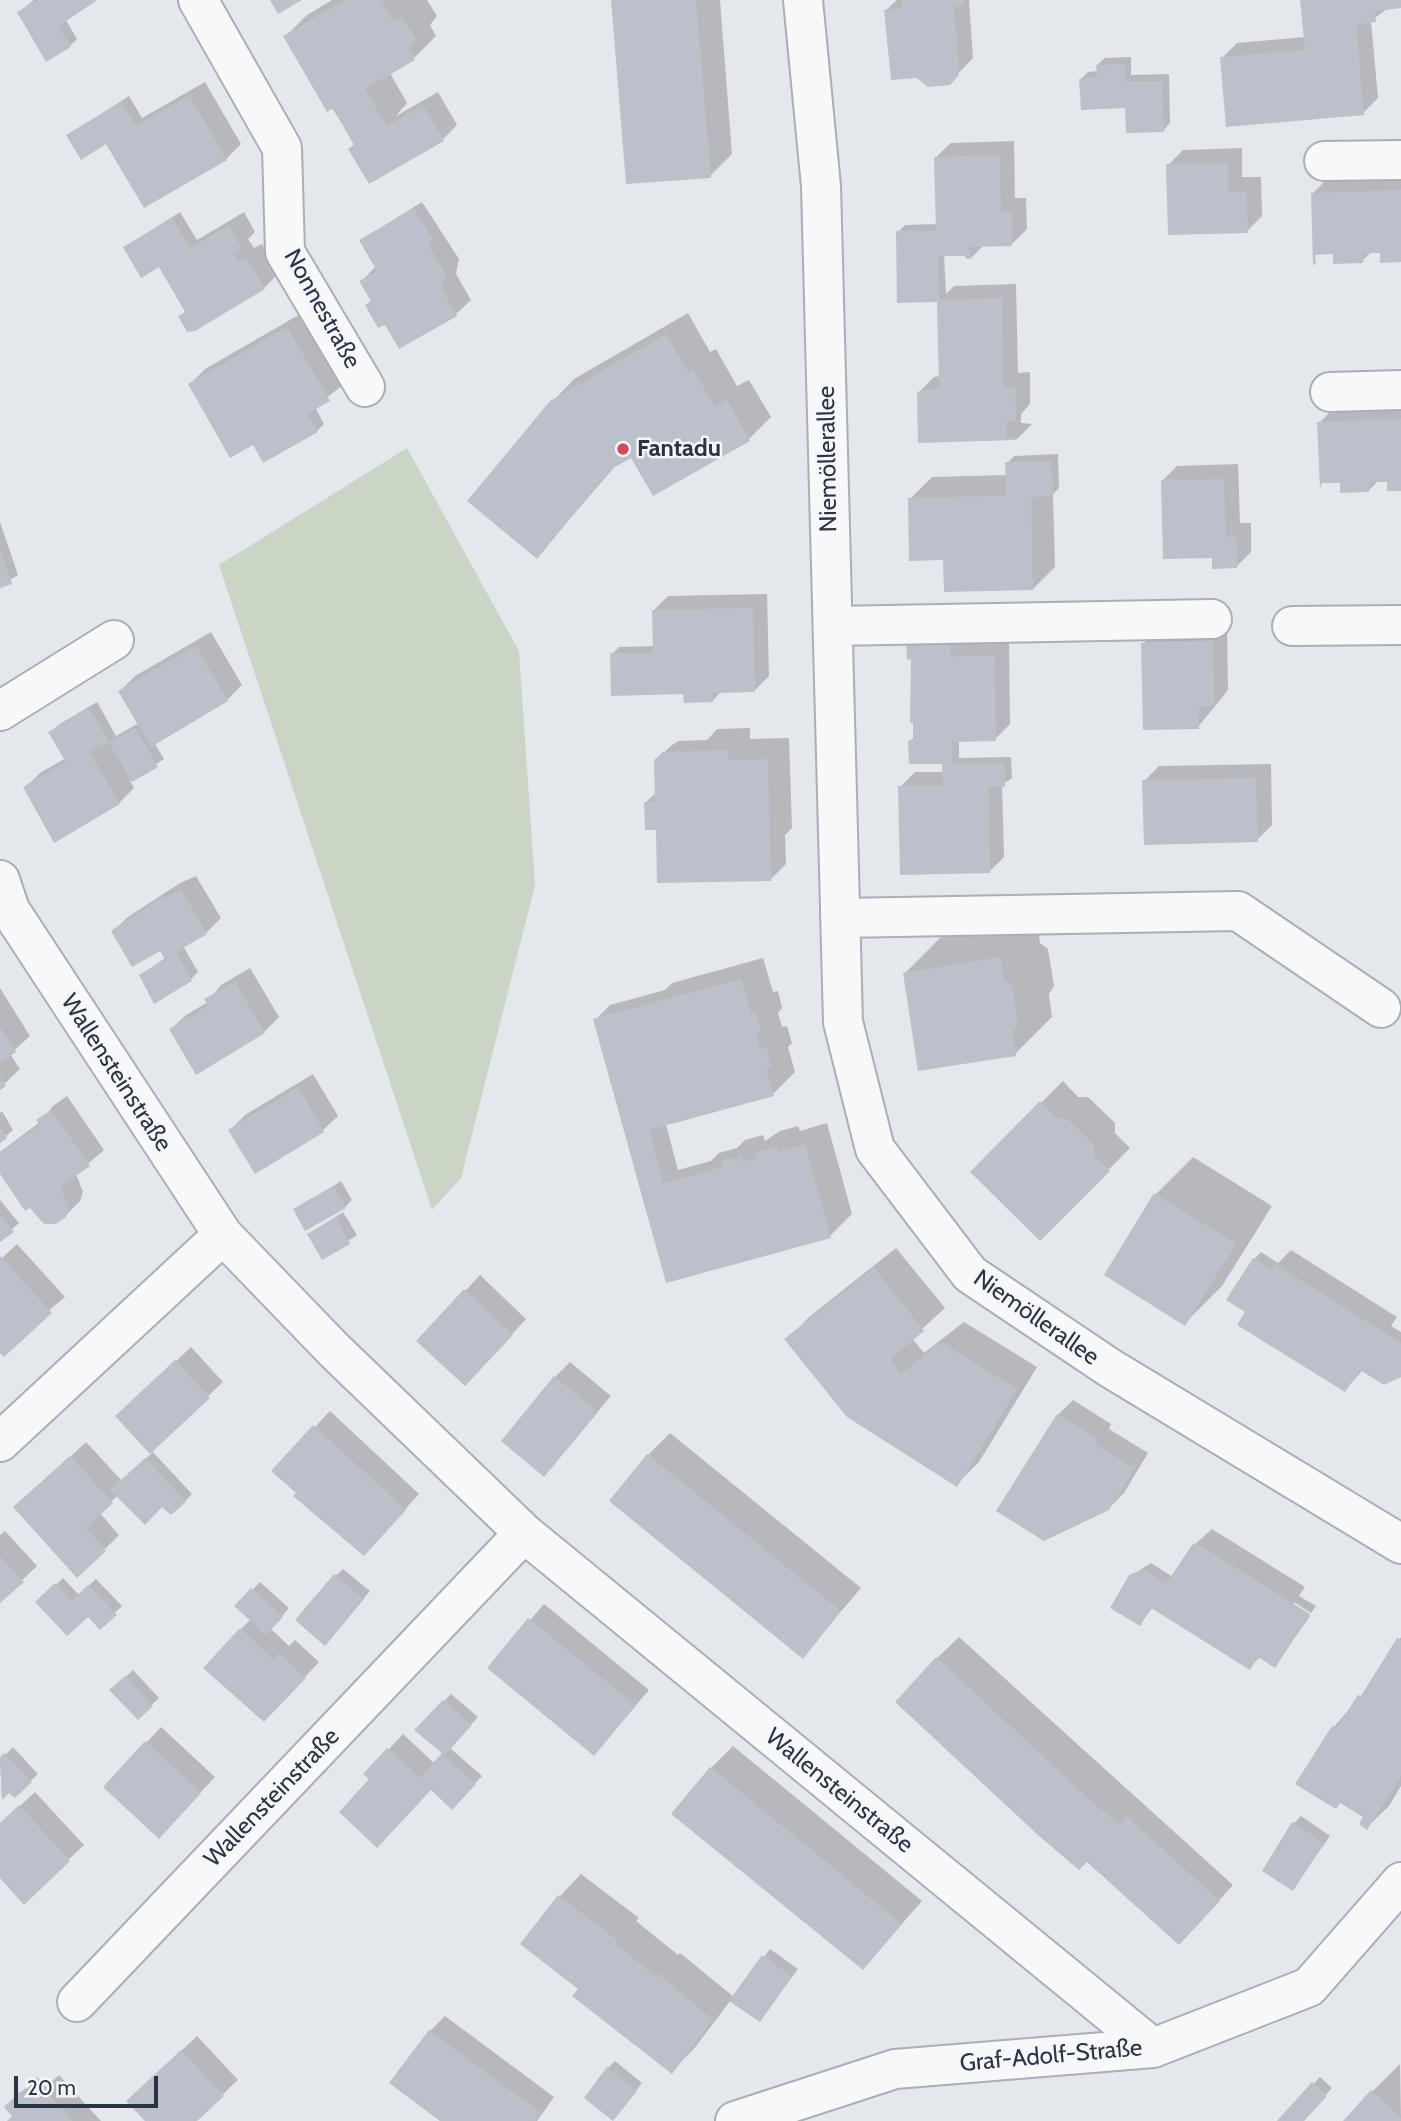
<!DOCTYPE html>
<meta charset="utf-8">
<style>
body{margin:0}
#map{position:relative;width:1401px;height:2121px;overflow:hidden;background:#e4e7ec;font-family:Cabin,sans-serif}
canvas{display:block}
.scale{position:absolute;left:14px;top:2076px;width:144px;height:32px;box-sizing:border-box;border:4px solid #2b3445;border-top:0;padding-left:9px;font-size:21px;line-height:24px;white-space:nowrap;color:#2b3445;-webkit-text-stroke:5px #f4f6f9;paint-order:stroke}
</style>
<div id="map">
<canvas width="1401" height="2121"></canvas>
<div class="scale">20 m</div>
</div>
<script>
const ctx = document.querySelector('canvas').getContext('2d');
ctx.lineJoin = 'round';
function fill(path, color) { ctx.fillStyle = color; ctx.fill(path, 'evenodd'); }
const toPath = rows => new Path2D(rows.map(r => 'M' + r).join(''));
function trace(path, color, width, dash) { ctx.strokeStyle = color; ctx.lineWidth = width; ctx.lineCap = dash ? 'butt' : 'round'; ctx.setLineDash(dash || []); ctx.stroke(path); }
function label(font, color, halo, rows, align = 'center') {
  ctx.font = font + ' Cabin,sans-serif'; ctx.lineWidth = 5; ctx.setLineDash([]); ctx.textBaseline = 'middle'; ctx.strokeStyle = halo; ctx.fillStyle = color; for (const [text, x, y, turn = 0] of rows) {
    ctx.save(); ctx.translate(x, y); ctx.rotate((+turn || 0) * Math.PI / 180); ctx.textAlign = isNaN(turn) ? turn : align; if (halo) ctx.strokeText(text, 0, 0); ctx.fillText(text, 0, 0); ctx.restore();
  }
}
fill(toPath([
 [407,448,519,651,535,885,461,1178,432,1210,219,565]
]), '#c9d6c5');
fill(toPath([
 [34,0,97,0,66,20,77,39,70,46,19,12],
 [332,0,427,0,437,16,430,25,436,36,414,58,390,73,407,103,396,116,438,92,457,125,442,140,350,149,355,143,285,37,307,15],
 [612,0,720,0,732,154,710,176],
 [897,0,969,0,973,58,949,83,886,10],
 [1302,0,1401,0,1401,7,1388,8,1371,21,1378,98,1363,113,1222,58,1237,43,1305,37],
 [1131,57,1131,75,1169,74,1170,123,1163,131,1081,79,1088,72,1098,71,1097,65,1105,58],
 [205,82,241,144,226,159,68,135,129,96,142,118],
 [1014,141,1015,198,1026,198,1027,229,1012,244,984,245,971,258,967,254,944,254,946,294,954,286,1016,284,1018,373,1030,372,1030,404,1021,414,1021,423,1032,424,1017,439,920,441,919,392,934,377,940,376,939,298,898,232,905,225,937,224,936,157,951,143],
 [1242,148,1242,177,1261,177,1262,216,1247,231,1168,165,1183,150],
 [1401,176,1401,260,1382,251,1372,251,1362,261,1335,253,1312,194,1327,179],
 [422,202,459,259,456,274,471,300,456,314,372,300,361,282,376,266,361,240],
 [180,212,197,240,244,212,255,232,248,239,254,248,262,244,279,273,264,288,180,317,186,311,161,267,125,247],
 [302,313,344,384,315,407,324,424,317,431,255,445,190,384,205,369],
 [688,313,710,352,716,349,737,386,749,380,771,417,749,439,654,494,631,456,617,464,537,557,552,402,574,379],
 [1401,406,1401,489,1389,480,1379,480,1369,490,1342,481,1319,423,1334,408],
 [1058,454,1059,488,1053,494,1055,567,1033,589,945,558,910,499,932,477,1007,475,1007,463,1014,456],
 [1238,464,1240,523,1251,523,1251,552,1236,567,1214,556,1162,481,1177,466],
 [0,522,18,575,0,586],
 [767,594,769,676,754,691,722,691,712,701,612,654,619,647,654,646,653,611,668,596],
 [1227,627,1228,690,1198,727,1143,644,1158,629],
 [211,632,242,685,227,700,154,742,164,759,130,781,134,788,119,803,25,788,40,773,66,758,51,732,58,725,97,702,116,736,139,723,120,691,135,676],
 [908,637,1009,641,1010,724,995,739,959,740,959,758,1011,757,1012,778,1002,785,1004,857,989,872,900,787,915,772,944,772,944,762,910,741,915,736,912,657],
 [750,728,750,739,789,738,792,828,785,835,786,864,771,879,658,828,646,802,657,792,656,760,672,745,678,741,707,740,717,729],
 [1271,764,1272,825,1257,840,1144,781,1159,766],
 [196,876,221,918,206,933,183,946,198,972,191,979,141,976,166,957,161,948,113,931,128,917,180,883],
 [1037,921,1040,943,1048,949,1054,986,1049,994,1052,1017,1015,1054,905,973,942,936],
 [763,958,773,992,778,991,782,1008,778,1013,782,1027,787,1026,792,1043,788,1047,795,1072,773,1094,666,1124,678,1170,711,1161,719,1153,737,1148,745,1140,763,1135,765,1141,780,1131,798,1126,800,1131,827,1123,852,1214,830,1236,667,1281,595,1020,610,1005,665,990,672,983],
 [250,968,279,1017,264,1032,197,1072,171,1029,186,1015,208,1002,221,985],
 [0,988,30,1036,10,1054,20,1069,0,1088],
 [313,1074,338,1116,323,1130,256,1172,230,1130,245,1115],
 [1063,1081,1078,1097,1088,1097,1115,1123,1115,1133,1130,1148,1040,1239,972,1172],
 [67,1096,104,1150,76,1174,83,1192,80,1201,65,1216,0,1171,0,1152,40,1122,53,1106],
 [2,1111,13,1130,0,1141,0,1113],
 [1193,1157,1272,1206,1222,1286,1185,1323,1106,1274,1156,1194],
 [341,1181,352,1200,345,1207,295,1210],
 [0,1200,19,1223,0,1240],
 [343,1212,357,1235,323,1258,309,1234],
 [17,1244,65,1297,0,1351,0,1260],
 [896,1248,945,1308,912,1338,924,1353,964,1322,1037,1367,979,1462,957,1484,787,1340,808,1318],
 [1291,1250,1397,1317,1391,1326,1401,1332,1401,1375,1363,1370,1345,1390,1251,1305,1254,1259,1261,1252,1278,1263],
 [480,1275,526,1319,480,1369,419,1341],
 [191,1347,223,1382,151,1450,192,1494,185,1501,162,1505,118,1495,100,1513,119,1535,105,1549,31,1493,86,1442,122,1481,152,1453,118,1416],
 [570,1362,611,1396,544,1475,555,1377],
 [1073,1400,1111,1424,1109,1429,1148,1453,1124,1493,1108,1509,1058,1415],
 [330,1411,419,1494,378,1539,298,1493,274,1471],
 [670,1433,861,1588,803,1656,648,1455],
 [1212,1529,1305,1587,1299,1596,1316,1606,1311,1613,1294,1602,1294,1606,1310,1616,1275,1666,1260,1657,1250,1667,1153,1607,1140,1624,1131,1576,1151,1563,1173,1577,1193,1546],
 [5,1531,37,1566,0,1601,0,1535],
 [343,1569,370,1591,332,1636,335,1576],
 [63,1578,79,1595,96,1579,122,1606,100,1627,88,1614,37,1602],
 [260,1582,289,1608,271,1629,289,1646,295,1640,319,1662,279,1705,241,1629,251,1619,237,1606],
 [544,1604,649,1690,594,1754,489,1668],
 [959,1637,1233,1885,1194,1928,937,1658],
 [1401,1637,1401,1786,1389,1806,1367,1827,1333,1728,1371,1684],
 [133,1670,159,1698,138,1718,112,1690],
 [451,1694,478,1717,450,1748,482,1776,452,1807,432,1787,371,1779,366,1774,403,1734,435,1764,445,1753,417,1729],
 [161,1727,215,1777,173,1822,105,1787],
 [733,1746,922,1901,863,1968,711,1768],
 [13,1747,38,1774,15,1796,10,1791,2,1797,0,1760],
 [35,1792,84,1845,24,1902,0,1876,0,1824],
 [1301,1816,1330,1836,1293,1889,1294,1823],
 [581,1874,639,1918,636,1921,678,1955,680,1953,734,1997,770,1949,798,1969,760,2020,731,2000,693,2050,671,2071,580,1989,522,1944,560,1896],
 [445,2016,554,2097,537,2121,443,2121,430,2031],
 [197,2036,238,2080,194,2121,147,2121,144,2086],
 [615,2061,642,2083,620,2111,608,2068],
 [1400,2064,1401,2121,1345,2121,1372,2092],
 [59,2075,101,2121,8,2121,14,2115,6,2107,37,2077,46,2087],
 [1320,2077,1332,2088,1303,2121,1279,2121]
]), '#0003');
fill(toPath([
 [37,0,97,0,59,26,71,47,46,62,17,12],
 [270,0,302,0,278,14],
 [345,0,381,0,394,22,399,18,404,20,416,39,409,48,415,60,365,89,387,126,423,105,444,141,369,184,348,149,354,145,333,108,327,112,283,36],
 [611,0,696,0,711,178,626,184],
 [902,0,963,0,963,5,954,6,959,75,950,85,928,87,917,78,891,80,884,10,902,8],
 [1300,0,1401,0,1401,8,1375,11,1376,22,1356,24,1364,115,1226,127,1220,57,1305,50],
 [1124,64,1125,81,1162,81,1164,132,1126,133,1125,108,1081,110,1079,79,1097,77,1096,65],
 [189,95,227,160,144,208,106,144,81,160,66,135,121,102,136,126],
 [1000,155,1001,213,1012,212,1012,246,969,247,971,259,966,259,965,256,938,256,939,300,1002,298,1003,387,1015,387,1016,421,1006,421,1006,437,1016,437,1016,440,918,443,917,392,939,388,937,302,897,303,896,231,936,231,934,157],
 [1228,163,1228,192,1246,191,1248,233,1168,235,1166,164],
 [1401,190,1401,262,1380,263,1380,253,1363,253,1363,263,1333,264,1333,254,1315,255,1316,264,1313,265,1311,193],
 [414,208,433,240,428,244,445,274,442,289,457,316,399,349,385,325,378,328,365,305,371,301,359,281,377,271,359,240],
 [172,218,190,248,229,226,242,249,233,254,239,262,247,258,265,289,195,331,187,332,178,316,185,312,159,267,141,278,123,247],
 [287,327,330,401,307,414,318,432,263,463,253,445,230,458,188,384],
 [666,334,688,372,693,369,715,407,727,400,750,441,653,496,631,458,610,470,537,559,467,501,550,401],
 [1401,419,1401,491,1387,491,1387,482,1369,482,1369,492,1340,493,1340,483,1322,483,1320,489,1317,422],
 [1051,461,1053,496,1031,497,1033,590,944,592,943,560,909,561,908,498,1006,496,1005,462],
 [1224,479,1226,537,1236,537,1237,568,1212,569,1212,558,1163,559,1161,480],
 [0,550,12,584,0,588],
 [753,608,755,692,713,693,713,702,684,703,683,694,611,696,610,653,653,653,652,610],
 [950,635,950,657,995,655,996,741,952,742,952,764,1005,763,1005,787,988,787,990,873,900,875,898,786,943,786,942,764,909,764,908,741,913,740,913,723,910,723,911,659,907,660,906,636],
 [1213,641,1214,706,1199,707,1199,729,1143,730,1141,643],
 [196,646,228,701,151,747,118,691],
 [89,708,109,742,89,751,120,804,54,843,23,787,66,762,48,732],
 [135,728,158,767,132,782,109,742],
 [729,750,728,760,768,759,771,881,657,883,656,830,645,830,644,802,655,802,654,760,663,752],
 [1256,778,1258,842,1144,845,1142,780],
 [181,889,207,934,176,952,192,981,154,1004,139,975,165,959,160,951,132,967,111,931,164,896,166,898],
 [1001,957,1004,980,1012,986,1018,1024,1012,1033,1016,1056,918,1071,903,973],
 [741,979,751,1013,756,1012,761,1032,756,1033,760,1048,766,1047,771,1067,766,1069,774,1096,649,1130,663,1184,722,1167,721,1162,741,1156,743,1162,758,1158,756,1152,777,1147,778,1152,805,1144,831,1238,666,1283,593,1019],
 [235,982,265,1033,196,1075,169,1029,208,1006,204,999],
 [0,1027,16,1052,0,1063],
 [0,1075,6,1086,0,1090],
 [298,1087,324,1132,255,1174,228,1130],
 [1040,1101,1056,1118,1066,1118,1094,1145,1094,1155,1110,1171,1040,1241,970,1172],
 [51,1110,90,1166,60,1187,69,1208,66,1217,56,1224,44,1224,30,1208,25,1211,0,1174,0,1153,40,1125,36,1120],
 [0,1126,7,1138,0,1143],
 [333,1186,346,1208,305,1231,293,1209],
 [1154,1193,1236,1244,1185,1326,1104,1275],
 [0,1215,14,1232,0,1242],
 [336,1217,350,1244,322,1260,307,1234],
 [0,1256,52,1313,4,1357,0,1353],
 [1253,1258,1271,1270,1275,1264,1401,1343,1401,1377,1384,1385,1360,1370,1345,1392,1237,1325,1245,1312,1226,1300],
 [874,1268,924,1331,890,1359,901,1374,941,1342,1017,1389,957,1487,847,1417,784,1339],
 [464,1289,513,1335,465,1386,416,1341],
 [175,1360,210,1398,150,1454,115,1416],
 [554,1376,598,1412,544,1477,501,1441],
 [1057,1414,1098,1439,1095,1444,1132,1467,1137,1464,1109,1510,1044,1541,996,1511],
 [313,1425,406,1510,364,1556,293,1496,296,1493,271,1471],
 [647,1454,841,1611,803,1659,609,1501],
 [70,1456,113,1503,86,1528,106,1551,77,1578,13,1507],
 [145,1458,186,1502,171,1515,162,1507,145,1525,110,1490],
 [1196,1543,1310,1614,1275,1668,1258,1657,1250,1670,1151,1608,1140,1626,1110,1608,1129,1575,1143,1569,1166,1584,1192,1545],
 [0,1556,24,1582,0,1603],
 [334,1574,364,1599,325,1646,295,1620],
 [55,1583,71,1601,88,1585,117,1615,100,1630,88,1617,67,1636,35,1602],
 [251,1588,283,1617,266,1635,234,1606],
 [528,1618,634,1704,638,1703,594,1756,487,1668],
 [240,1628,273,1660,279,1653,306,1678,264,1722,203,1668],
 [1397,1638,1401,1640,1401,1776,1367,1830,1359,1824,1363,1817,1340,1803,1336,1809,1295,1784,1332,1726,1336,1729,1358,1695,1361,1696],
 [936,1657,1093,1803,1120,1824,1127,1817,1220,1901,1179,1945,1087,1862,1079,1870,1038,1835,895,1702],
 [125,1676,153,1706,138,1720,109,1690],
 [443,1700,472,1725,444,1756,476,1784,452,1810,431,1790,377,1848,339,1812,369,1779,363,1774,387,1748,420,1778,442,1753,414,1730],
 [145,1741,201,1793,159,1839,103,1787],
 [4,1753,32,1782,15,1798,9,1793,2,1800,0,1757],
 [710,1767,902,1924,863,1970,671,1814],
 [19,1805,70,1861,24,1905,0,1878,0,1823],
 [1292,1822,1324,1843,1293,1891,1262,1871],
 [558,1895,618,1941,615,1944,656,1976,657,1973,713,2020,672,2074,572,1996,578,1989,520,1944],
 [762,1955,792,1977,760,2022,729,2001],
 [429,2030,541,2113,535,2121,440,2121,389,2083],
 [181,2050,224,2096,197,2121,145,2121,126,2101],
 [607,2067,637,2091,613,2121,584,2098],
 [1312,2082,1327,2096,1304,2121,1277,2121],
 [43,2088,73,2121,7,2121,12,2116,4,2107,21,2091,30,2100],
 [1371,2090,1401,2118,1401,2121,1343,2121]
]), '#bbc0ca');
const minor = toPath([
 [198,0,282,148,285,252,365,387],
 [803,0,821,186,843,1022,875,1149,970,1274,1110,1368,1401,1544],
 [1324,161,1401,160],
 [1330,392,1401,390],
 [833,626,1212,619],
 [1292,626,1401,625],
 [0,711,114,640],
 [0,880,10,910,223,1235,334,1350,524,1533,1153,2048],
 [840,918,1238,911,1381,1008],
 [0,1442,223,1235],
 [77,2002,524,1533],
 [735,2121,895,2069,1153,2048,1309,1987,1401,1882]
]);
trace(minor, '#a9aeb7', 42);
trace(minor, '#f7f8fa', 38);
for (const [x, y, r, color] of [
 [623,449,7,"#d1495b"]
]) { const dot = new Path2D(); dot.arc(x, y, r, 0, 2 * Math.PI); ctx.fillStyle = color; ctx.fill(dot); trace(dot, '#f4f6f9', 2.5); }
label('24px', '#2b3445', '#f4f6f9', [
 ["Nonnestraße",322,309,61],
 ["Niemöllerallee",828,459,-91],
 ["Wallensteinstraße",116,1073,57],
 ["Niemöllerallee",1036,1318,35],
 ["Wallensteinstraße",839,1791,39],
 ["Wallensteinstraße",272,1798,-46],
 ["Graf-Adolf-Straße",1051,2056,-5]
]);
label('bold 24px', '#2b3445', '#f4f6f9', [
 ["Fantadu",637,449]
], 'left');
</script>
